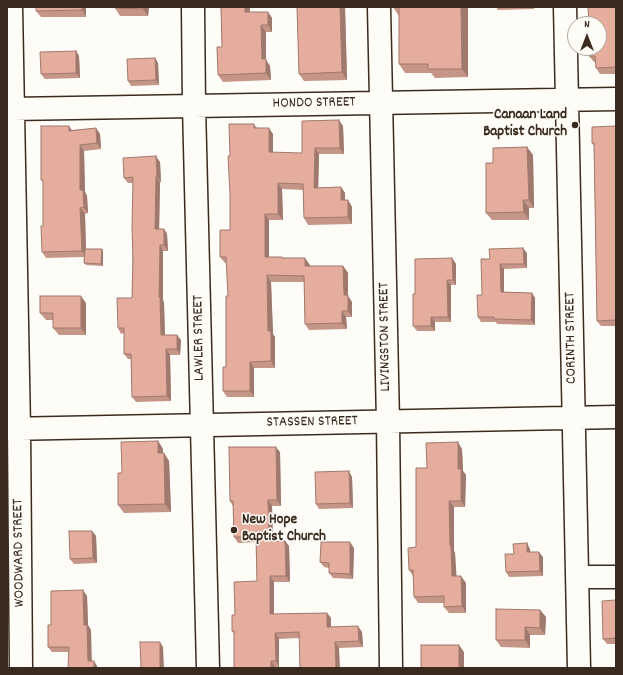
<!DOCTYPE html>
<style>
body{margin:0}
#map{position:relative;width:623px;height:675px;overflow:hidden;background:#fdfcf7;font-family:Dekko,sans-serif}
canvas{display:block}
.frame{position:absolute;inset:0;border:8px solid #3b2a1e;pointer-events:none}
.north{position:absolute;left:567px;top:16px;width:40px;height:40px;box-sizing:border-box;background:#fdfcf7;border:1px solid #afa8a0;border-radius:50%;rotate:0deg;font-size:11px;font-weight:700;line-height:16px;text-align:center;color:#3b2a1e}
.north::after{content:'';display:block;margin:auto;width:14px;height:18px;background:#3b2a1e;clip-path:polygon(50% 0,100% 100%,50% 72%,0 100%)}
</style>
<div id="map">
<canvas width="623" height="675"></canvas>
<div class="frame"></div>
<div class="north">N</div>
</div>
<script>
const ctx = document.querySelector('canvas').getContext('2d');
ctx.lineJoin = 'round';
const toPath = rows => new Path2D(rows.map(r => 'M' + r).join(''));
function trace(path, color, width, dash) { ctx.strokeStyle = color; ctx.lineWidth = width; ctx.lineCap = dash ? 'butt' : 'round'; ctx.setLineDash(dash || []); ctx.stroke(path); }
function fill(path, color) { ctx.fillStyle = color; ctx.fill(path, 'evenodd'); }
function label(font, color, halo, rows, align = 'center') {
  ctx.font = font + ' Dekko,sans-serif'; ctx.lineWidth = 3; ctx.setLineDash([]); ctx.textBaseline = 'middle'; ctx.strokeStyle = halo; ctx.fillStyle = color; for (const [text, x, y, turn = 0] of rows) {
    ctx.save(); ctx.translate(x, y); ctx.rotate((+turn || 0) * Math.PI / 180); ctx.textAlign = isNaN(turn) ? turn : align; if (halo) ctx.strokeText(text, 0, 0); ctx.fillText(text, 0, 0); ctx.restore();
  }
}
const minor = toPath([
 [11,7,19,429,21,668],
 [193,7,194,106,208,668],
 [379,7,388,422,391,668],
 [565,7,579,668],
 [12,109,616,99],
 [7,429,616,417],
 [578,577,616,577]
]);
trace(minor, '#3b2a1e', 25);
trace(minor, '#fdfcf7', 22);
fill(toPath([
 [36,7,86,7,86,17,41,17,36,11],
 [149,7,148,16,120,16,115,8],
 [220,7,250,7,250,12,268,12,272,18,272,32,266,32,266,60,270,66,271,80,223,82,218,75,222,47,221,9],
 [297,7,345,7,347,80,304,81,299,74],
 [393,7,468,7,468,77,435,78,431,73,405,73,399,64,399,16],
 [496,7,534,7,534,9,498,10],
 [616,7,616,74,600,74,596,68,596,62,594,62,589,56],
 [76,51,79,56,80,78,45,79,41,74],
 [155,58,158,63,159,85,131,86,128,81],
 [254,124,257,128,273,134,273,153,302,153,343,126,344,154,319,154,318,188,341,187,345,193,345,200,348,200,352,207,352,224,308,225,304,218,303,190,282,189,283,220,269,220,269,257,282,257,284,258,310,265,310,266,343,266,348,273,348,296,352,302,352,317,346,317,347,329,309,330,305,324,304,282,271,282,273,334,275,337,275,368,254,368,254,397,227,397,223,391,226,367,228,296,227,263,225,263,220,257,230,230,230,156],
 [616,126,616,326,601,326,597,321,594,146,592,143],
 [96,128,100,134,101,149,84,151,85,192,87,196,88,213,85,214,86,249,102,249,103,252,103,266,86,265,84,263,84,257,46,258,42,252,43,226,43,182,41,180,72,130],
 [527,147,533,155,534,208,529,208,529,220,492,220,486,213,493,163],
 [160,162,161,182,160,182,159,229,164,229,167,234,168,251,163,251,163,300,164,303,165,335,181,340,180,355,170,355,171,401,136,402,132,397,131,359,128,359,124,354,124,333,121,334,118,328,132,298,133,183,128,183,124,178],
 [527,253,527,268,504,269,504,292,532,293,535,298,535,325,497,324,496,322,481,322,478,317,490,259],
 [452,258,456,264,456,285,451,285,451,322,435,322,435,331,417,331,413,326,415,294],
 [86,303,86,335,59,335,53,328,53,320,46,320,40,313],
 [158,441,163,449,163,453,164,453,169,461,171,512,124,513,118,505,122,473],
 [462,449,463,471,466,475,465,507,454,507,454,551,455,553,456,576,466,583,466,613,449,613,444,607,444,603,418,603,414,597,413,576,409,570,416,547,427,468],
 [280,452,281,506,272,506,273,541,285,541,289,546,290,582,274,582,274,614,327,613,331,618,331,627,362,632,363,647,339,648,299,638,279,639,279,667,275,667,234,634,232,631,235,615,257,581,256,542,238,543,234,537,233,506,230,501],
 [352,477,353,508,319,509,316,504],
 [92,531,96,536,97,563,74,564,70,559],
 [354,548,353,579,333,578,329,573,329,568,324,567,320,562],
 [530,549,530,552,543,557,543,576,509,577,506,572,514,554],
 [87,596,88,625,91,630,91,661,97,666,69,652,52,652,48,647,51,625],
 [616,600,616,644,607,644,603,639],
 [540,610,546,617,545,635,530,635,530,648,501,647,496,640]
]), '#c59587');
fill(toPath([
 [82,7,86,7,86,17,82,10],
 [143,7,149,7,148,16,143,9],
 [245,7,250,7,250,18,245,12],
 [340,7,345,7,347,80,342,72],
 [461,7,468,7,468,77,462,69],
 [268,12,272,18,272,32,268,25],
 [261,25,266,32,266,60,270,66,271,80,266,73,262,59],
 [76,51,79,56,80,78,76,73],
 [155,58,158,63,159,85,156,80],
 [339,120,343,126,344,154,340,148],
 [69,126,73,132,69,131],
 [96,128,100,134,101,149,97,143],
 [269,128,273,134,273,159,269,152],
 [80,145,84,151,85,192,87,196,88,213,84,207,80,190],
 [527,147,533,155,534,208,529,200],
 [315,148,319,154,318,194,314,188],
 [156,156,160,162,161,182,157,176],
 [156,176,160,182,159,234,155,229],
 [278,183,282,189,283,220,278,214],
 [341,187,345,193,345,207,341,200],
 [348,200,352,207,352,224,348,217],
 [523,200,529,208,529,220,524,212],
 [80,208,85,214,86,257,82,251],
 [265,214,269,220,269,263,265,257],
 [164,229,167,234,168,251,164,245],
 [160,245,163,251,163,300,164,303,165,340,161,335,159,297],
 [523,248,527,253,527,268,524,264],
 [102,249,103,252,103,266,101,264],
 [305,258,310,265,310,273,305,266],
 [452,258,456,264,456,285,453,280],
 [500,264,504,269,504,297,501,292],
 [343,266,348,273,348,296,352,302,352,317,348,311,344,295],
 [267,275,271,282,273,334,275,337,275,368,271,361,268,331],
 [447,280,451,285,451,322,448,317],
 [532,293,535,298,535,325,531,320],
 [81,296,86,303,86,335,81,328],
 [342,311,346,317,347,329,342,323],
 [431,317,435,322,435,331,431,326],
 [177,335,181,340,180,355,177,349],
 [166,349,170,355,171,401,167,396],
 [250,362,254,368,254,397,250,391],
 [158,441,163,449,163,461,158,453],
 [458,442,462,449,463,471,466,475,465,507,461,501,458,469],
 [276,447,280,452,281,506,277,500],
 [164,453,169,461,171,512,165,504],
 [349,471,352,477,353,508,350,503],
 [268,500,272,506,273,547,269,541],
 [449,501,454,507,454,551,455,553,457,583,452,576,450,546],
 [92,531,96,536,97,563,93,558],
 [285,541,289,546,290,582,286,576],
 [350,542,354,548,353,579,350,574],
 [527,543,530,549,531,557,527,552],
 [539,552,543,557,543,576,540,571],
 [270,576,274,582,274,620,270,614],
 [461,576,466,583,466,613,462,606],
 [83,590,87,596,88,625,91,630,92,666,88,661,84,625],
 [540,610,546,617,545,635,540,628],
 [327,613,331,618,331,633,327,627],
 [358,626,362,632,363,647,359,641],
 [525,627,530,635,530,648,525,640],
 [275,633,279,639,279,667,276,661],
 [160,642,163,647,164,668,160,668],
 [335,642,339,648,340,668,336,668],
 [459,645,464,652,464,668,459,668],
 [94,661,97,666,97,668,94,668],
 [271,661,275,667,275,668,271,668]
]), '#a0796e');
const building = toPath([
 [36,7,82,7,82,10,36,11,36,7],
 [115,7,143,7,143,9,115,8,115,7],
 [220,7,245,7,245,12,268,12,268,25,261,25,262,59,266,59,266,73,218,75,217,47,222,47,221,8,220,8,220,7],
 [297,7,340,7,342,72,299,74,297,7],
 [393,7,461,7,462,69,428,69,428,64,399,64,399,7,393,7],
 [588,7,616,7,616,67,596,68,595,56,589,56,589,48,599,48,599,24,589,24,588,7],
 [76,51,76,73,41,74,40,52,76,51],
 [155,58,156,80,128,81,127,59,155,58],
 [339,120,340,148,315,148,314,188,341,187,341,200,348,200,348,217,304,218,303,184,278,183,278,214,265,214,265,257,282,257,282,258,305,258,305,266,343,266,344,295,348,295,348,311,342,311,342,323,305,324,304,276,267,275,268,331,271,331,271,361,250,362,250,391,223,391,223,367,226,367,226,296,228,296,226,257,220,257,220,230,230,230,230,194,228,156,230,156,229,124,254,124,254,128,269,128,269,152,302,153,302,121,339,120],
 [41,126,69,126,69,131,96,128,97,143,80,145,80,190,83,190,84,207,80,208,82,251,42,252,41,226,43,226,43,180,41,180,41,126],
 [616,126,616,320,597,321,594,143,592,143,592,127,616,126],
 [527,147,529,200,523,200,524,212,486,213,486,163,493,163,493,148,527,147],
 [156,156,157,176,156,176,155,229,164,229,164,245,160,245,159,297,160,297,161,335,177,335,177,349,166,349,167,396,132,397,131,354,124,354,124,328,118,328,117,298,132,298,133,257,132,229,133,177,124,178,123,158,156,156],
 [523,248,524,264,500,264,501,292,532,293,531,320,494,319,494,317,478,317,477,295,482,295,481,259,490,259,489,249,523,248],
 [85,249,102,249,101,264,84,263,85,249],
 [452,258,453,280,447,280,448,317,431,317,431,326,413,326,413,294,415,294,415,259,452,258],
 [40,296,81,296,81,328,53,328,53,313,40,313,40,296],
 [158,441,158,453,164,453,165,504,118,505,118,473,122,473,121,442,158,441],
 [458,442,458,469,461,469,461,501,449,501,450,546,451,546,452,576,461,576,462,606,444,607,444,596,414,597,413,570,409,570,408,548,416,547,416,468,427,468,426,443,458,442],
 [229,447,276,447,277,500,268,500,269,541,285,541,286,576,270,576,270,614,327,613,327,627,358,626,359,641,335,642,336,668,300,668,299,632,275,633,276,661,271,661,271,668,234,668,234,631,232,631,232,615,235,615,234,582,257,581,256,537,234,537,233,501,230,501,229,447],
 [349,471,350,503,316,504,315,472,349,471],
 [69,531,92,531,93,558,70,559,69,531],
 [321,542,350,542,350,574,329,573,329,563,320,562,321,542],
 [527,543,527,552,539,552,540,571,506,572,505,554,514,554,513,544,527,543],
 [83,590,84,625,87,625,88,661,94,661,94,668,68,668,69,647,48,647,48,625,51,625,51,591,83,590],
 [616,600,616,638,603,639,602,601,616,600],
 [496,609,540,610,540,628,525,627,525,640,496,640,496,609],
 [140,642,160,642,160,668,141,668,140,642],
 [421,645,459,645,459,668,421,668,421,645]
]);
fill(building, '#e5ad9d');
trace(building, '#a0796e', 1);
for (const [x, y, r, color] of [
 [575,125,4,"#3b2a1e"],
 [234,530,4,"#3b2a1e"]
]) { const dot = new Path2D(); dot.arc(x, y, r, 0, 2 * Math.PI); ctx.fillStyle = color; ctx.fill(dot); trace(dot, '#fdfcf7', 1.5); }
label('15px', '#3b2a1e', '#fdfcf7', [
 ["HONDO STREET",314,104,-1],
 ["LIVINGSTON STREET",386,337,-91],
 ["LAWLER STREET",200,338,-91],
 ["CORINTH STREET",572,338,-91],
 ["STASSEN STREET",312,423,-1],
 ["WOODWARD STREET",20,553,-91]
]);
label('bold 15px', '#3b2a1e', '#fdfcf7', [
 ["Canaan Land",567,116],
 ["Baptist Church",567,133],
 ["New Hope",242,521,"left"],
 ["Baptist Church",242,538,"left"]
], 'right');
</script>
